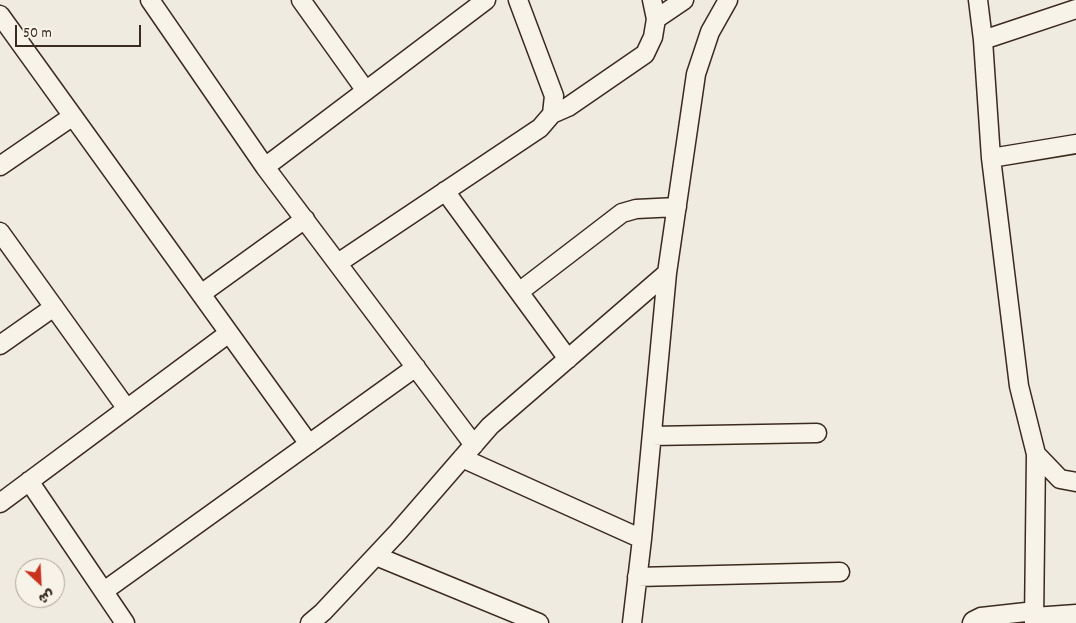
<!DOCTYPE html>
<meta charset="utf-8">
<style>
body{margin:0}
#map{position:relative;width:1076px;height:623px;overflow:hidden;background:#efebe0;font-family:Dekko,"Playpen Sans Arabic",sans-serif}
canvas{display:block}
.north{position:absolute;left:15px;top:558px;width:50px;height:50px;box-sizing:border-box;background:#f7f3e8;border:1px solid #aca397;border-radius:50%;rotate:155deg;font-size:14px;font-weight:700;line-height:20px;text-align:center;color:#3b2a1e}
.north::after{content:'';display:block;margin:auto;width:18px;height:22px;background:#c8321e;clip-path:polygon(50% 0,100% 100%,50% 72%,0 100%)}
.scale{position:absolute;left:15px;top:25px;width:126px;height:22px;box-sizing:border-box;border:2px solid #3b2a1e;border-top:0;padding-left:6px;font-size:15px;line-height:18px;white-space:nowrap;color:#3b2a1e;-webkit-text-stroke:4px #f7f3e8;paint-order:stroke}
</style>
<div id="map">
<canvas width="1076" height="623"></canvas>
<div class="north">ش</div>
<div class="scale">50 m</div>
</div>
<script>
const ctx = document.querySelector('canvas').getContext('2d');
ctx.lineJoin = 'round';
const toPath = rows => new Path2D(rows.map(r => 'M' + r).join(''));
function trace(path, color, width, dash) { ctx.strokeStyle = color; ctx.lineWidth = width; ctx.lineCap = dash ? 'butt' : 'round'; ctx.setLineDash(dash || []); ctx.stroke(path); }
const minor = toPath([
 [150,0,265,167,474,445],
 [301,0,366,91],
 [978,0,983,40,991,158,1019,386,1036,454,1034,623],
 [0,15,309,444],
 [656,19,684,0],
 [983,40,1076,9],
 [552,114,568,107,645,54,653,37,656,19,652,0],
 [991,158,1076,144],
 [0,166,73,116],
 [265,167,486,0],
 [445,191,568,359],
 [0,232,127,409],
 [338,263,540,128,552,114,554,96,518,0],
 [519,292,622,213,636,209,677,207],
 [201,294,305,219],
 [0,345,54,307],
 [652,436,817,433],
 [1036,454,1060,479,1076,482],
 [462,458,642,539],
 [29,481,125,623],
 [0,503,229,333],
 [376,556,539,623],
 [637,577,840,572],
 [104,591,416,367],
 [1034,617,1076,614],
 [310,623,323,612,398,532,490,426,667,273,696,74,710,32,728,0],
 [632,623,642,539,667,273],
 [972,623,973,621,981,617,1035,611]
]);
trace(minor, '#3b2a1e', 21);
trace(minor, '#f7f3e8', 18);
</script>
